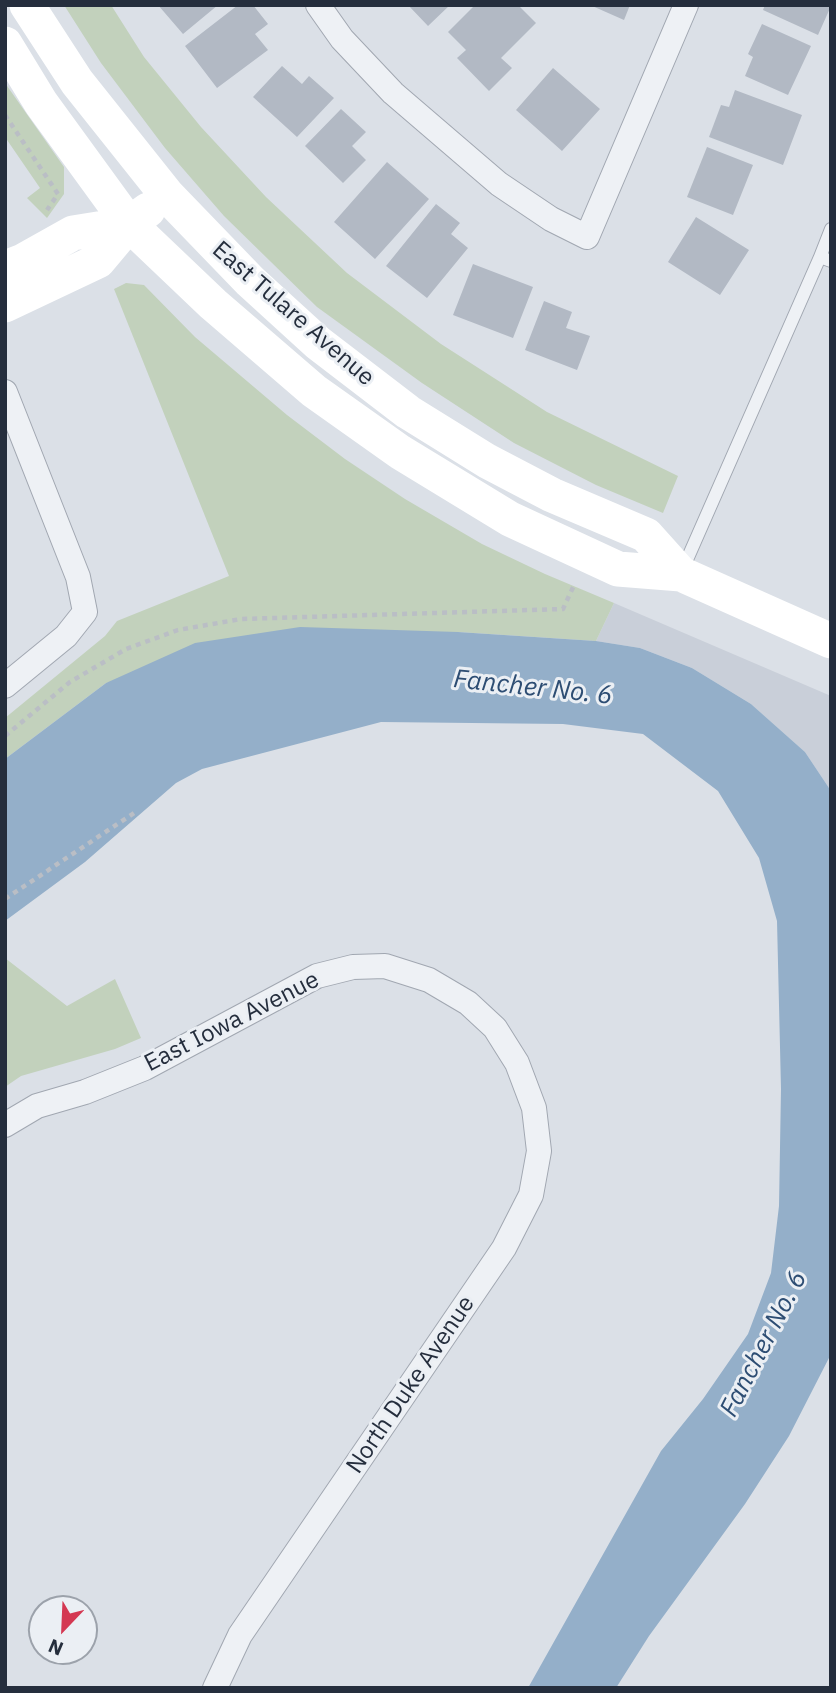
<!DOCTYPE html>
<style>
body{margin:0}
#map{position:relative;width:836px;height:1693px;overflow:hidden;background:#dbe0e7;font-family:"IBM Plex Sans",sans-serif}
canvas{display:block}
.frame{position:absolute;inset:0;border:7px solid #252e3d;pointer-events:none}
.north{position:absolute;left:28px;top:1595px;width:70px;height:70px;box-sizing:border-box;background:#ebeff4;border:2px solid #9ca2ab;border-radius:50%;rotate:203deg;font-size:19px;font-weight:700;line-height:28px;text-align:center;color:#252e3d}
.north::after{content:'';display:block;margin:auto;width:24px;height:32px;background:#d43852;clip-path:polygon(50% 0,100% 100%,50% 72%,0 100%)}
</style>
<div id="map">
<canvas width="836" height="1693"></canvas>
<div class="frame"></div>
<div class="north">N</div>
</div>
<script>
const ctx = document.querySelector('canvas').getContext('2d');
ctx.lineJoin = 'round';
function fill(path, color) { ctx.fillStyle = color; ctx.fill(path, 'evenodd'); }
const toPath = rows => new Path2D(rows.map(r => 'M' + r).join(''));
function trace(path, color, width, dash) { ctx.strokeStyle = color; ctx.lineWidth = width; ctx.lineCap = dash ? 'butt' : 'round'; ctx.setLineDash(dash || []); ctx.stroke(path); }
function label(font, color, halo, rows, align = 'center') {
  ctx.font = font + ' "IBM Plex Sans",sans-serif'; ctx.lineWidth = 6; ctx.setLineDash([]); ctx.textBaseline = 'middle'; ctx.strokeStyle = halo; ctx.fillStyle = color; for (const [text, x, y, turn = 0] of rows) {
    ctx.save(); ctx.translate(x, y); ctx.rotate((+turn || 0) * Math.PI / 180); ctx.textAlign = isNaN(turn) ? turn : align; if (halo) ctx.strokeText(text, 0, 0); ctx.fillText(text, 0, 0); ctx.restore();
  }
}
fill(toPath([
 [614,603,831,696,831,791,805,752,751,704,692,668,640,648,596,641]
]), '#c9cfd9');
fill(toPath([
 [64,5,111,5,144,57,201,127,266,197,347,273,441,344,547,412,678,476,663,513,596,485,514,443,422,383,317,307,224,216,165,148,101,63],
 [5,83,64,167,64,194,47,218,27,198,40,188,5,137],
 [126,283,144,285,195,337,287,415,345,459,405,499,482,544,545,574,614,603,596,641,458,632,106,683,5,759,5,718,105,636,117,621,229,576,114,289],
 [5,958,67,1006,115,979,141,1038,115,1049,21,1076,5,1087]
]), '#c2d1bc');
fill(toPath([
 [300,627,458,632,596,641,640,648,692,668,751,704,805,752,831,791,831,1354,789,1436,745,1504,649,1636,616,1688,528,1688,661,1451,703,1399,748,1334,771,1273,779,1206,781,1089,777,921,759,858,718,791,643,734,563,724,381,722,202,769,176,783,85,862,5,921,5,759,106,683,195,643]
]), '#94afc9');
fill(toPath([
 [158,5,218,5,183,34],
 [238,5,253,5,268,24,255,34,268,50,217,88,185,46],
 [408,5,450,5,428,26],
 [475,5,518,5,536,23,501,58,512,68,489,91,457,58,466,50,448,32],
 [590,5,630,5,624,20],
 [765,5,831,5,831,6,818,35,763,10],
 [762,24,811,46,788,95,745,76,753,57,748,54],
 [282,66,302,84,309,76,334,98,297,137,253,97],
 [553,68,600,109,562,151,516,110],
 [735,90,802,115,783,165,709,137,721,105,729,107],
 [341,109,366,132,352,146,366,160,343,183,305,146],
 [707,147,753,165,733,215,687,197],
 [387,162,429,199,375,259,334,222],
 [436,204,460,223,451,234,468,248,427,298,386,266],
 [696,217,749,250,720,295,668,262],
 [473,264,533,287,513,338,453,315],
 [544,301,572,312,566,328,590,336,577,370,525,350]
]), '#b2b9c4');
const lane = toPath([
 [831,229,820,257,831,261],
 [682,571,820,257]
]);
const street = toPath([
 [318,5,342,39,393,93,499,184,551,219,587,237,686,5],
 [5,392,78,577,85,612,66,636,5,686],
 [5,1125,37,1106,85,1092,145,1068,317,976,353,967,385,966,429,980,468,1003,495,1028,517,1063,534,1108,539,1151,531,1195,504,1248,240,1635,215,1688]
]);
trace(lane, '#a1a7b1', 14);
trace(street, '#a1a7b1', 26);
trace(toPath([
 [5,115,58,194,47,210],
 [5,736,70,682,126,649,178,630,241,619,563,609,575,583],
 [5,899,137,811]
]), '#babec5', 4.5, [5, 5]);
trace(lane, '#eef1f5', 12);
trace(street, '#eef1f5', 24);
trace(toPath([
 [27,5,77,82,167,195,250,281,318,343,408,412,487,461,552,495,646,535,681,574],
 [5,44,41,103,129,224,213,304,314,391,400,452,510,519,618,569,681,574,831,641],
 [5,268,23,261,73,233,129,224],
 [5,305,98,261,129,224,148,210]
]), '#fff', 35);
label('24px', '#252e3d', '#ebeff4', [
 ["East Tulare Avenue",293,314,41],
 ["East Iowa Avenue",232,1022,-27],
 ["North Duke Avenue",411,1385,-56]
]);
label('italic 26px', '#2d4d73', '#ebeff4', [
 ["Fancher No. 6",533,688,6],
 ["Fancher No. 6",764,1344,-63]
]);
</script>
